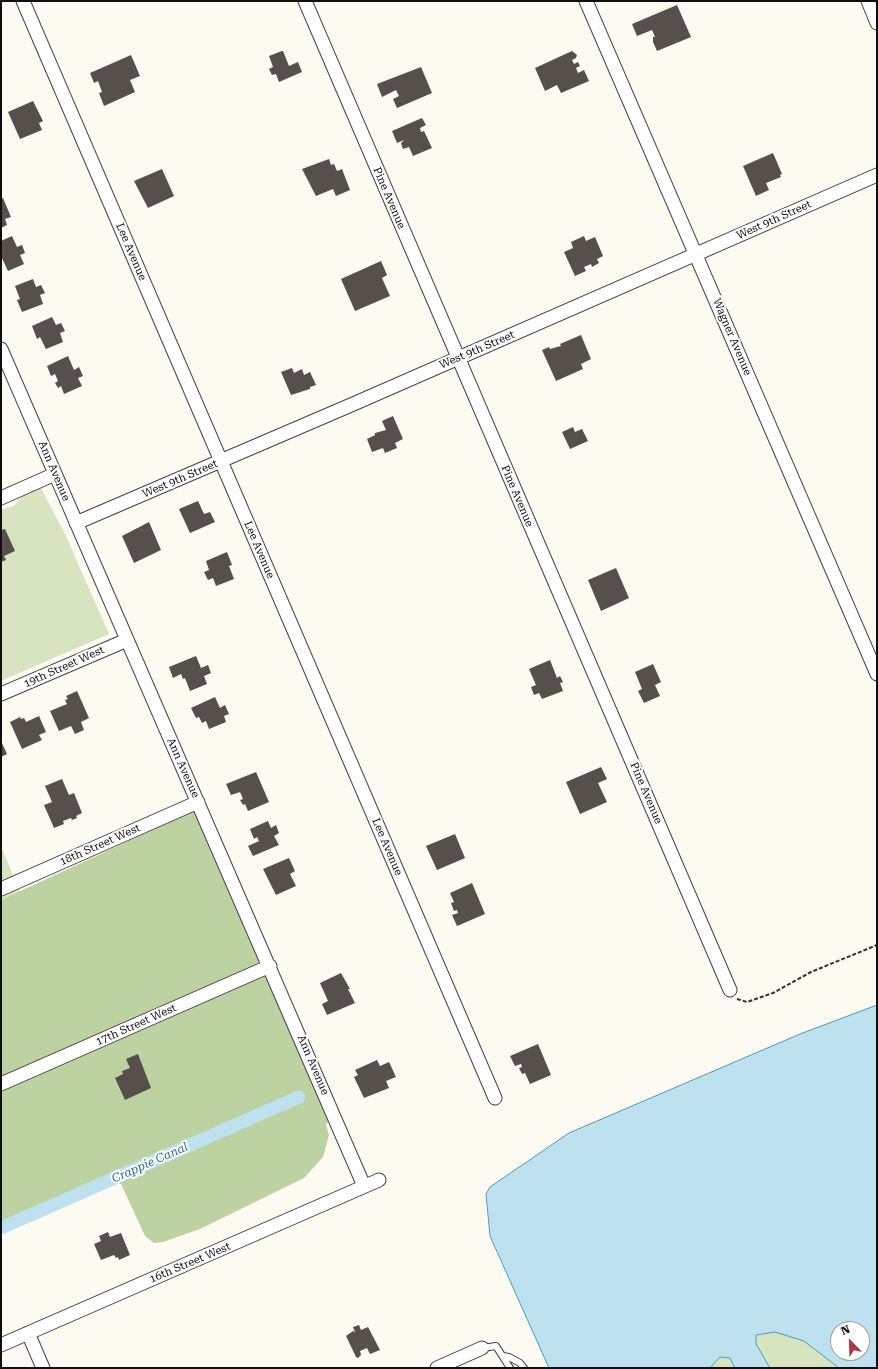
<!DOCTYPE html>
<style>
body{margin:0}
#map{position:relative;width:878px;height:1369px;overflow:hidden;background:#fdfaf2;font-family:"Roboto Serif",serif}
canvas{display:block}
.frame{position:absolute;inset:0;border:2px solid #0f0f0f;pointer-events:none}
.north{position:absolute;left:830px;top:1321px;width:40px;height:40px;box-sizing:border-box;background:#fff;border:1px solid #9f9f9f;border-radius:50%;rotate:337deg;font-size:11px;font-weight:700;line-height:16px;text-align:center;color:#0f0f0f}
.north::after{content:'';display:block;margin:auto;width:14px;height:18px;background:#ae3849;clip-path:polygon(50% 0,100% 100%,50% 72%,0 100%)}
</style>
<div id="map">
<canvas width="878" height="1369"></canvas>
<div class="frame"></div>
<div class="north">N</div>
</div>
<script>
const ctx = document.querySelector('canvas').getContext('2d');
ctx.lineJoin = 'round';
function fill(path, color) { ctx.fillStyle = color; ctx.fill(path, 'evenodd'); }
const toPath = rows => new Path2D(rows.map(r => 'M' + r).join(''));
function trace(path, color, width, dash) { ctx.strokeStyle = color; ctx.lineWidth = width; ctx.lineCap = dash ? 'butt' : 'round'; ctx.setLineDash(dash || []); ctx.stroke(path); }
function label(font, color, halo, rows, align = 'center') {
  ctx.font = font + ' "Roboto Serif",serif'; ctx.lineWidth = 4; ctx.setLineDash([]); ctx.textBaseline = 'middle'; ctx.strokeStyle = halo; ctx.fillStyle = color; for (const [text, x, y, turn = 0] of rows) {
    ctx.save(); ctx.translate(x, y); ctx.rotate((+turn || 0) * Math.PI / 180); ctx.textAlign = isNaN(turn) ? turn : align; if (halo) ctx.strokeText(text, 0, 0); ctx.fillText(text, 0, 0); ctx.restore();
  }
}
fill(toPath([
 [36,479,65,534,109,634,1,681,1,510,14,506],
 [1,846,20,892,1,900],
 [765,1332,775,1332,786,1334,804,1341,839,1368,770,1368,756,1344,756,1335],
 [720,1357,730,1358,735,1368,710,1368]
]), '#d6e4bf');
fill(toPath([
 [200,808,333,1113,326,1125,329,1135,323,1157,304,1178,200,1229,163,1242,154,1243,145,1236,121,1184,114,1182,1,1227,1,900]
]), '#bcd3a1');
const water = toPath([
 [877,1005,877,1368,839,1368,804,1341,775,1332,756,1335,756,1344,770,1368,735,1368,730,1358,720,1357,710,1368,549,1368,490,1236,486,1194,490,1187,569,1133,800,1034,877,1005],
 [838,1329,862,1329,862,1353,838,1353,838,1329]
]);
fill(water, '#bde1ef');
trace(water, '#4d9bbc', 1);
trace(toPath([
 [1,1228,299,1097]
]), '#bde1ef', 13);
fill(toPath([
 [677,5,691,37,657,51,653,42,653,37,655,37,652,30,637,36,632,24],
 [282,51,283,51,289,66,298,62,302,72,279,82,276,74,272,75,269,69,273,67,269,56],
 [572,51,577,55,576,58,572,60,574,64,578,62,580,66,576,68,578,73,584,70,589,81,561,93,557,85,545,91,535,68],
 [131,55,140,76,130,80,135,92,104,106,99,93,102,92,98,81,94,83,90,73],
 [421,67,432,93,397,108,393,99,399,96,396,90,382,97,377,84],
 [33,101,43,121,39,123,42,130,20,139,8,112],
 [422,118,426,125,420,128,421,132,424,131,432,148,413,156,409,147,403,149,401,143,404,140,397,143,392,131],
 [773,153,782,174,780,175,781,177,766,183,769,190,756,196,743,166],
 [329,159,331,165,334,164,337,171,342,169,350,190,336,196,333,189,316,196,302,169],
 [162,169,174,196,148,208,134,181],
 [3,198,11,217,5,219,7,225,1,228,1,199],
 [12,236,17,247,22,245,25,253,20,255,24,264,8,271,1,256,1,241],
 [584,236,586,241,595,237,603,256,597,259,599,263,592,267,591,264,584,267,586,271,575,276,564,252,573,248,571,242],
 [381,261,387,275,382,278,390,296,355,311,341,279],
 [33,279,36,287,41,285,45,293,40,295,43,304,22,312,17,300,20,299,15,286],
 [52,317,56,325,61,323,65,331,60,333,63,342,46,349,40,337,37,339,32,326],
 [581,335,591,359,581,364,583,369,556,381,542,350,549,347,550,349,557,347,561,346,560,344],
 [68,356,74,370,79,367,83,376,78,378,82,386,64,394,61,386,58,388,55,383,58,381,55,374,51,376,47,366],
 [292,368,294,373,302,369,304,375,310,372,316,385,310,387,310,389,291,395,281,372],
 [393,416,403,439,395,443,397,448,385,453,383,448,372,452,367,439,375,435,375,433,386,430,382,421],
 [573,427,575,432,582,429,588,441,570,449,562,432],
 [198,501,204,514,210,512,215,522,190,533,179,509],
 [149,522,161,550,134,563,122,536],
 [5,529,15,551,4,556,6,560,1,562,1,530],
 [227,552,232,565,229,566,234,579,216,586,213,578,208,580,204,572,209,570,206,561],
 [616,568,629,598,601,611,588,580],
 [196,656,201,668,208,665,211,673,204,676,207,684,190,691,185,678,183,679,181,674,173,678,169,667],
 [550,660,557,678,560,676,563,682,560,683,563,691,542,699,539,693,534,695,531,687,536,685,529,669],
 [653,664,661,682,655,685,660,696,644,703,638,691,642,689,635,672],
 [77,691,89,718,81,722,84,730,75,734,71,726,59,731,50,711,67,704,65,700,68,699,66,696],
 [215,697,220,708,225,705,229,714,224,716,226,722,209,729,206,721,202,723,199,717,196,718,191,708],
 [39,716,46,732,39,735,42,740,22,749,10,722,20,717,21,719,24,718,26,722],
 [1,741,7,754,1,757],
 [601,767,607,779,598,783,607,802,580,814,566,782],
 [256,772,269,802,248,811,245,804,243,805,240,800,243,799,240,792,231,795,226,784],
 [62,779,69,795,74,793,82,813,76,816,77,818,72,820,71,818,63,821,64,824,54,828,44,805,52,802,45,786],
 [268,821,271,828,276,825,279,833,274,836,279,845,253,856,248,846,259,841,257,837,254,839,250,829],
 [455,834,465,858,437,870,426,846],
 [289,858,295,871,290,874,296,886,276,895,263,869],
 [472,883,485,914,457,926,452,915,458,913,457,910,454,911,451,903,454,902,450,893],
 [341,973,350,989,348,989,355,1003,327,1015,322,1004,328,1001,320,983],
 [538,1044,551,1075,530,1084,525,1073,522,1074,519,1068,522,1067,521,1064,515,1066,510,1056],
 [138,1054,151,1088,125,1100,115,1078,123,1074,122,1071,130,1068,126,1059],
 [377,1060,380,1066,389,1062,396,1077,386,1081,389,1088,364,1098,354,1077,358,1075,355,1070],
 [108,1232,110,1237,121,1233,130,1255,119,1260,118,1257,116,1258,114,1255,101,1260,94,1244,101,1241,99,1236],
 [359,1325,361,1330,368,1327,380,1350,370,1354,367,1348,360,1351,361,1355,358,1358,356,1357,346,1336,353,1331,355,1332,353,1327]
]), '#564f4c');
const lane = toPath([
 [482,1348,496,1346,510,1368],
 [503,1356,509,1357,520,1363,524,1368]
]);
const street = toPath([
 [23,1,495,1098],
 [305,1,730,990],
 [586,1,877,674],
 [868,1,877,23],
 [1,349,364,1186],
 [1,498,55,474],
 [76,523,351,405,877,175],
 [1,694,127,640],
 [1,889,198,802],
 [1,1084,270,966],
 [28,1333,43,1368],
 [1,1345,379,1180],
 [437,1368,482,1348]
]);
trace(lane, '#424242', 8);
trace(street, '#424242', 15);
trace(toPath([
 [737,999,747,1002,773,993,811,972,877,945]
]), '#313131', 2, [4, 2]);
trace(lane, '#fff', 6);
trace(street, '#fff', 13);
label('11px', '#0f0f0f', '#fff', [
 ["Pine Avenue",389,198,67],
 ["West 9th Street",774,220,-24],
 ["Lee Avenue",131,252,67],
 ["Wagner Avenue",732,337,67],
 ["West 9th Street",477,350,-23],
 ["Ann Avenue",54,471,67],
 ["West 9th Street",180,479,-23],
 ["Pine Avenue",517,496,67],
 ["Lee Avenue",259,550,67],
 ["19th Street West",64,667,-24],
 ["Ann Avenue",183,768,66],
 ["Pine Avenue",646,793,67],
 ["18th Street West",100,845,-24],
 ["Lee Avenue",387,847,67],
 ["17th Street West",136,1025,-24],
 ["Ann Avenue",313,1065,67],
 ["16th Street West",190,1263,-23]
]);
label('italic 12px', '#276d91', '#fff', [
 ["Crappie Canal",150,1163,-24]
]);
</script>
